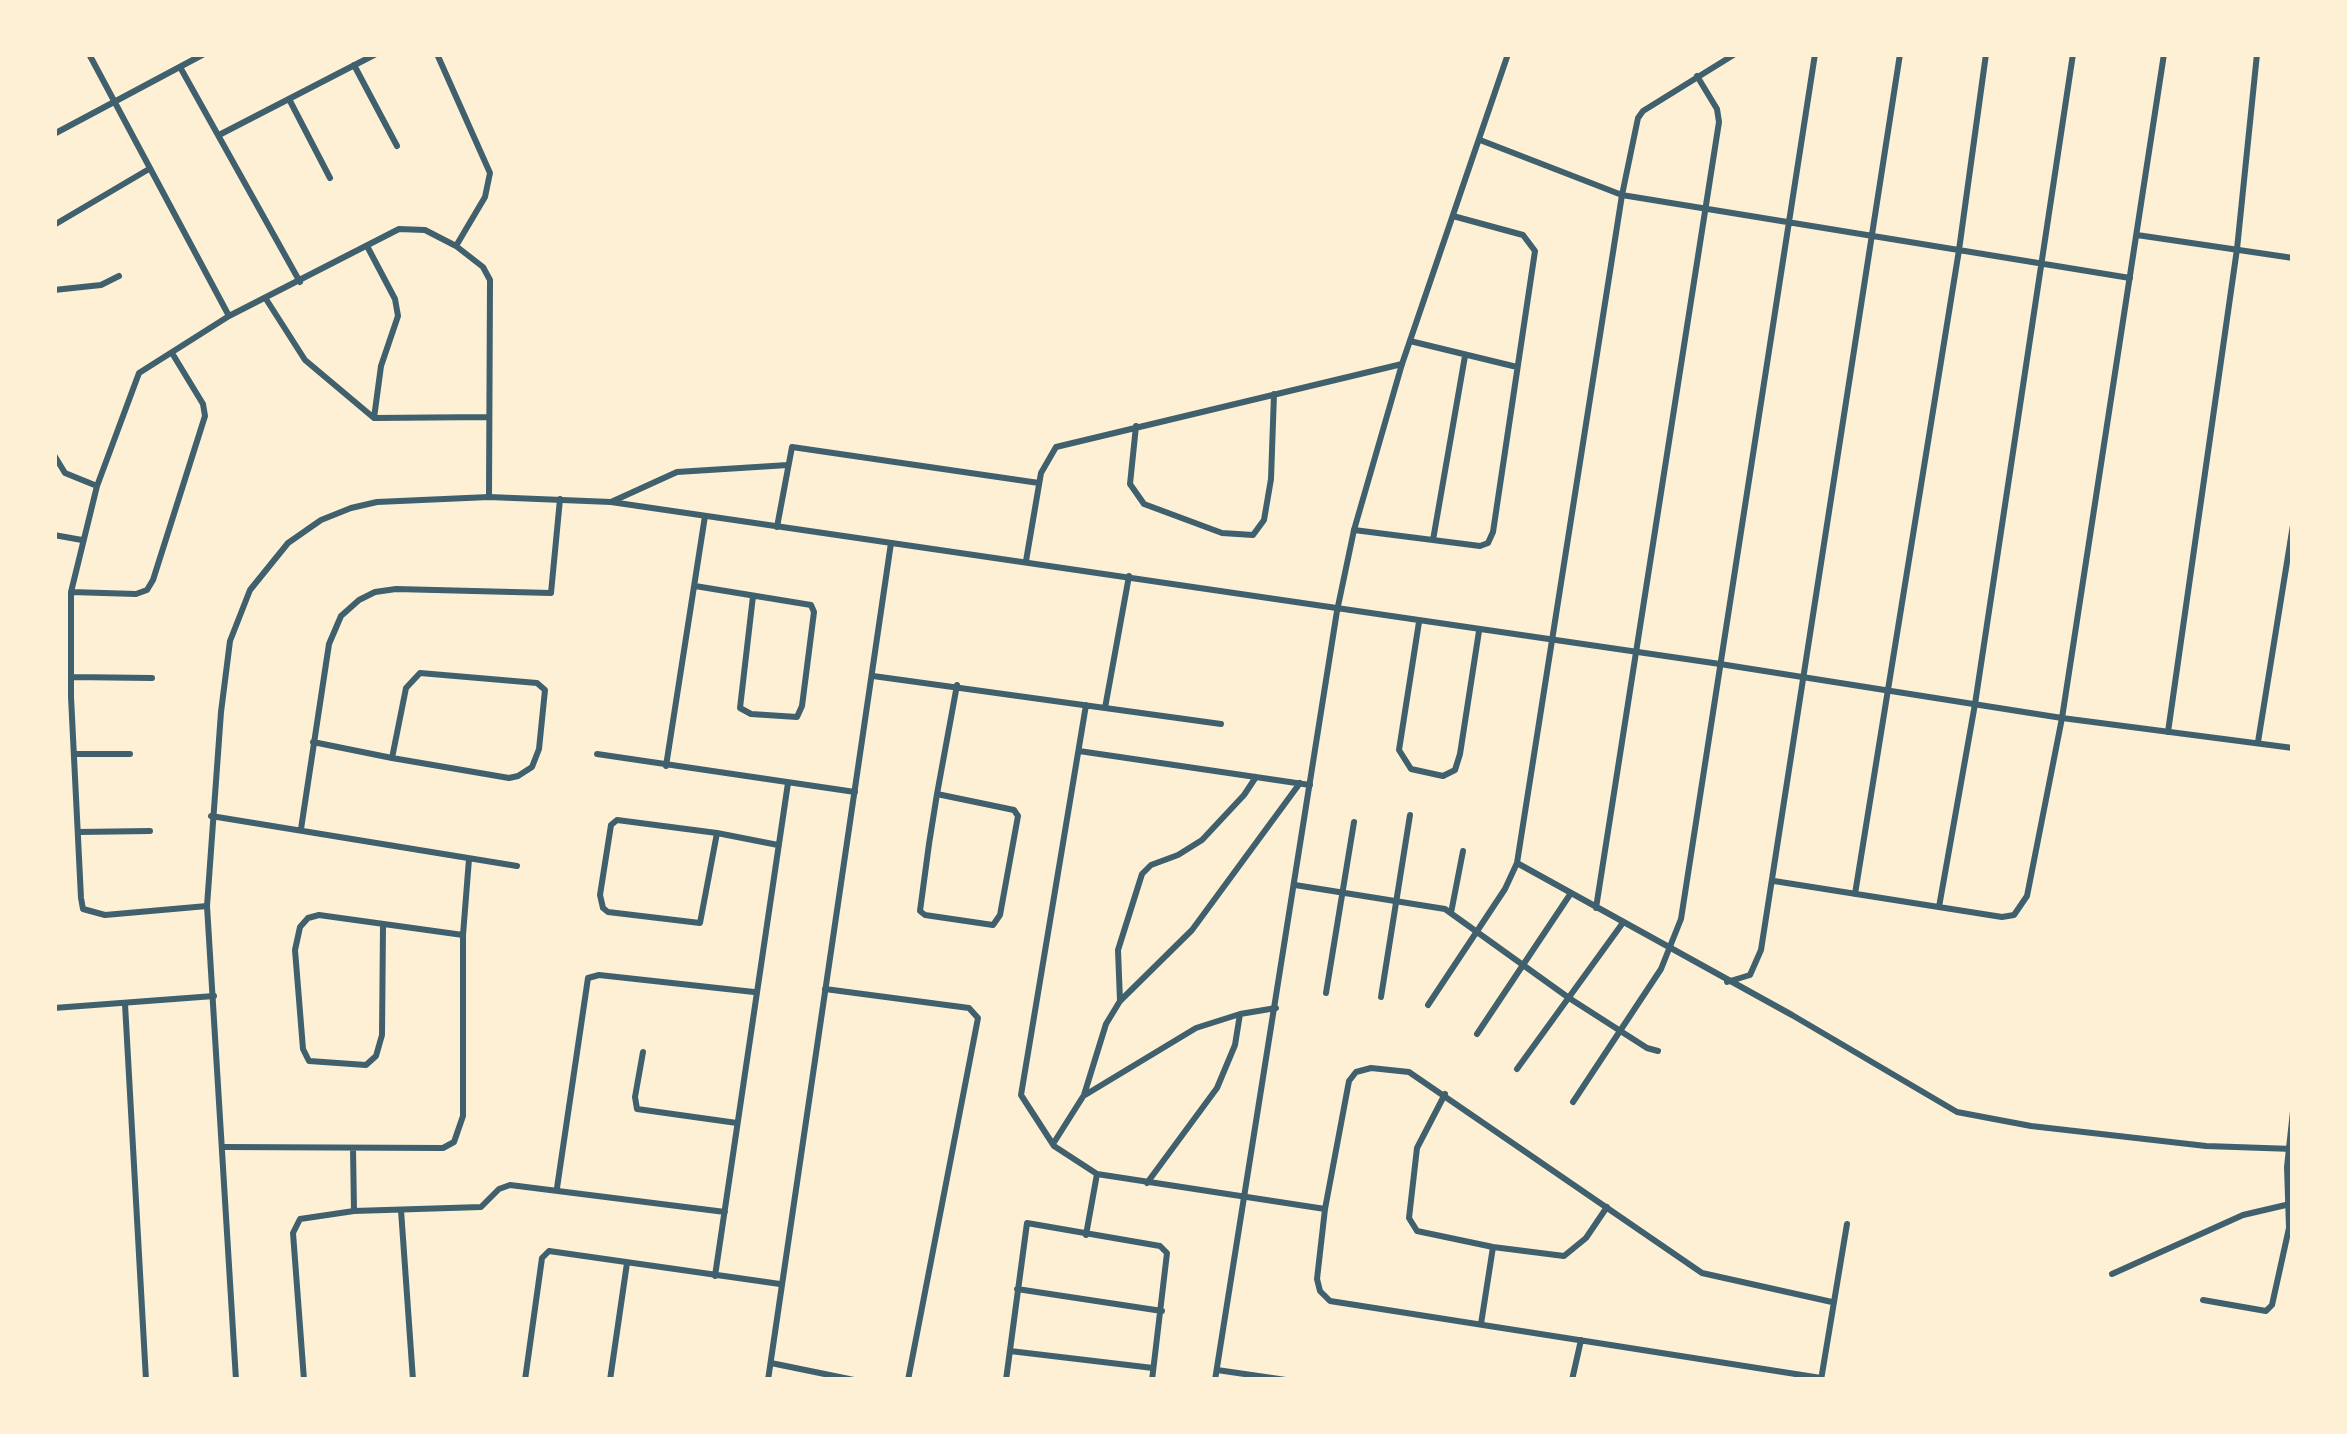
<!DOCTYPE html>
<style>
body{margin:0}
#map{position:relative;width:2347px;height:1434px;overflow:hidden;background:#fdf0d5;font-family:"IBM Plex Sans",sans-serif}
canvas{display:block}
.frame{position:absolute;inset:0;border:57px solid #fdf0d5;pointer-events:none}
</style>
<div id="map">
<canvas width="2347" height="1434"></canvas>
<div class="frame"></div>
</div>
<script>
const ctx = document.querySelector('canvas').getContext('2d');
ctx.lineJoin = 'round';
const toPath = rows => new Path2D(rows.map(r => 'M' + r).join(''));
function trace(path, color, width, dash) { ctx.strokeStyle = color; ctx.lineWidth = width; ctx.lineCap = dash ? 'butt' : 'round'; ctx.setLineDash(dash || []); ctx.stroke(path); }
trace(toPath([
 [89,54,229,316],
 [437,54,490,173,485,197,456,246],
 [354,65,397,146],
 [180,67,300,282],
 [289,99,330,178],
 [54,134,204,54],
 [219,135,376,54],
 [1480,140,1622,195,2130,278],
 [54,225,149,169],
 [367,246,395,299,398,316,381,366,374,418],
 [54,290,101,285,119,276],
 [266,299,305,360,374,418,488,417],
 [1410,341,1517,367],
 [1136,426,1130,484,1144,504,1222,533,1253,535,1264,520,1271,479,1274,394],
 [54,455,65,473,97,486],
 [611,502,677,472,788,465],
 [777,527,792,447,1039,483],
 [1354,530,1480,546,1488,543,1493,532,1535,251,1523,235,1453,216],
 [54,535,82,540],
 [1433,540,1465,356],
 [1026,561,1041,473,1056,447,1402,364],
 [695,586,811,605,814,612,802,706,797,717,751,714,740,708,753,596],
 [71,592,136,594,147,590,153,580,205,416,203,404,172,353],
 [1419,622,1399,750,1411,769,1443,776,1455,770,1460,754,1479,631],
 [873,676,1221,724],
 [71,677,152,678],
 [1086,705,1021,1095,1054,1146,1097,1174,1325,1209],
 [1105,708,1129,576],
 [2168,732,2237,249,2257,54],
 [313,742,392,758,509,778,518,776,532,767,539,749,545,690,537,683,420,673,406,688,392,758],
 [2258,742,2293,525],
 [1079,751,1310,785],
 [74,754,130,754],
 [597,754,855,792],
 [666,766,705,516],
 [937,794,1014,810,1018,816,1000,915,993,925,925,915,920,911,929,844,937,794,957,685],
 [211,816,517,866],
 [301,829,329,644,341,616,359,600,375,592,396,589,551,593,560,499],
 [78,832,150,831],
 [717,833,700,923,608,912,603,908,600,895,611,825,617,820,717,833,778,845],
 [1517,863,1792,1015,1957,1112,2031,1126,2206,1146,2293,1149],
 [1774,881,2002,917,2014,915,2027,896,2062,718],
 [1295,885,1445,909,1569,998,1647,1048,1658,1051],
 [1855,894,1959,250,1986,54],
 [207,906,105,915,83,909,81,898,71,697,71,592,97,486,139,373,229,316,399,229,425,230,456,246,483,267,490,280,489,497],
 [1939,907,1975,704,2073,54],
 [1596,908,1719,122,1717,109,1697,76],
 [1451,913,1463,851],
 [383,926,382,1035,376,1056,366,1065,309,1061,303,1049,295,950,300,927,308,918,319,915,463,935],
 [1727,982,1750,975,1761,950,1900,54],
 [825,989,969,1008,978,1018,908,1380],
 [1326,993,1354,822],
 [1381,997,1410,815],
 [1120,1001,1118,950,1142,874,1151,865,1178,855,1202,840,1244,795,1256,777],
 [125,1004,146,1380],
 [1428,1005,1505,889,1517,863,1622,195,1638,118,1643,111,1735,54],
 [54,1008,214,996],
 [1477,1034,1571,893],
 [643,1052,635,1097,637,1109,737,1123],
 [1517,1069,1622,924],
 [1445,1094,1417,1148,1409,1218,1417,1231,1493,1247,1564,1256,1586,1238,1607,1207],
 [1085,1095,1196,1028,1240,1014,1276,1008],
 [1573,1102,1661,969,1681,919,1815,54],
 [1053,1144,1084,1095,1106,1024,1120,1001,1192,930,1300,783],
 [223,1147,443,1148,454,1142,463,1116,463,935,469,859],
 [353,1148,354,1211],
 [1147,1183,1217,1088,1235,1045,1240,1014],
 [557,1188,588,978,599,975,754,992],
 [401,1210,413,1380],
 [1086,1235,1097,1174],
 [2112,1274,2243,1215,2290,1204],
 [715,1276,788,783],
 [1017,1289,1162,1311],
 [2203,1300,2266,1311,2272,1305,2289,1228,2287,1167,2293,1111],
 [1481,1324,1493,1247],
 [1010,1351,1153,1368],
 [771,1363,854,1380],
 [1821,1378,1330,1301,1320,1291,1317,1279,1325,1209,1349,1081,1356,1072,1371,1068,1409,1072,1702,1273,1832,1302],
 [304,1380,293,1233,300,1219,354,1211,481,1207,499,1189,510,1185,725,1212],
 [525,1380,542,1258,549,1251,780,1284],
 [610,1380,627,1263],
 [1006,1380,1027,1223,1160,1246,1167,1253,1152,1380],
 [1572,1380,1581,1340],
 [1821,1380,1847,1224]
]), '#3f606c', 6);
trace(toPath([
 [2137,235,2293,258],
 [2062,718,2164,54],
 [1217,1370,1286,1380],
 [236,1380,207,906,221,712,230,641,250,590,288,543,321,520,351,508,377,502,489,497,611,502,1720,664,2062,718,2293,748],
 [768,1380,891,543],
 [1215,1380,1337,611,1354,530,1402,364,1508,54]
]), '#3f606c', 6);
</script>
